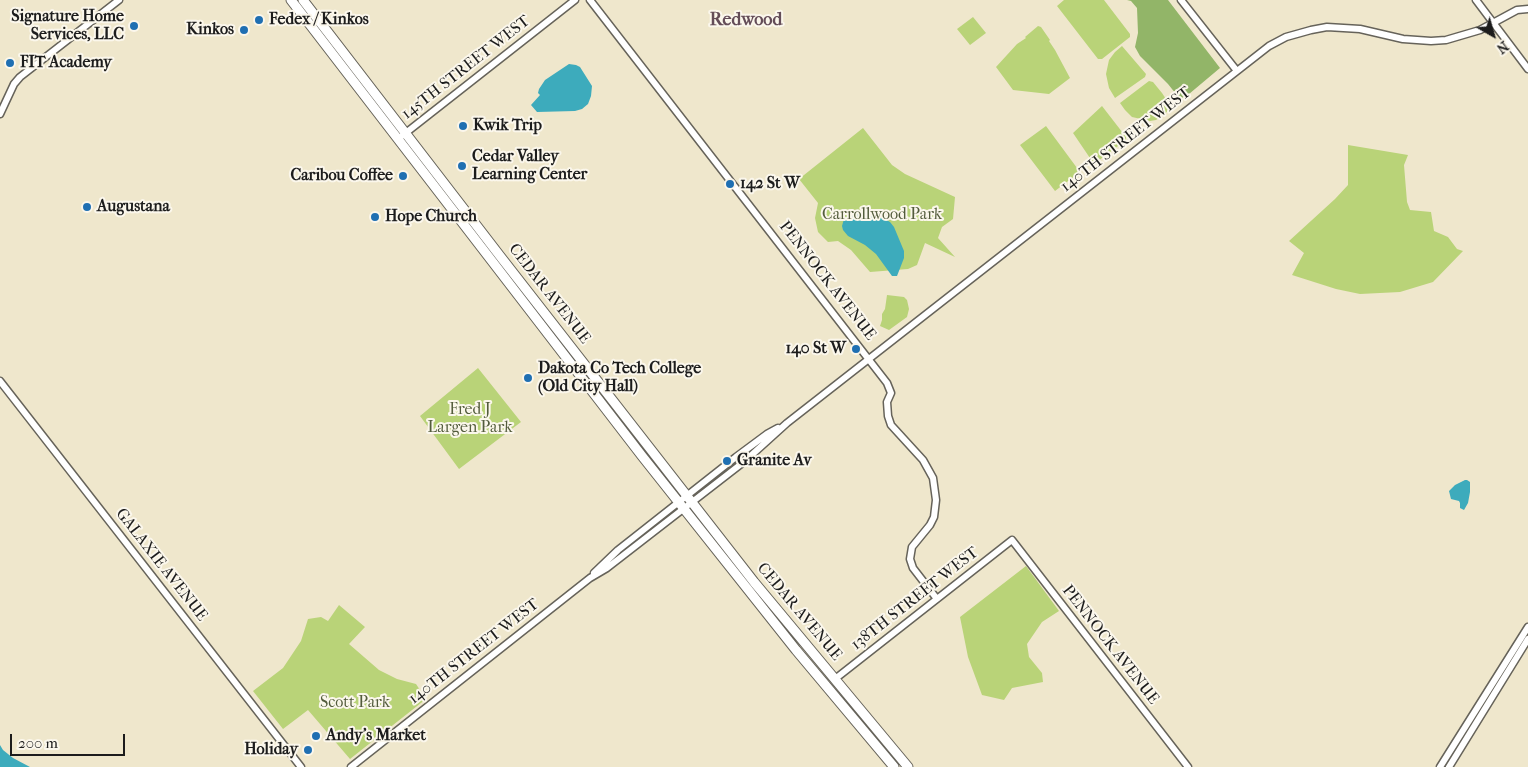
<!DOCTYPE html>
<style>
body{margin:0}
#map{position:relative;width:1528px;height:767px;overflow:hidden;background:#efe7cc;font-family:"IM FELL French Canon",serif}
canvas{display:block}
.north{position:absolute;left:1468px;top:10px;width:50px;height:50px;-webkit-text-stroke:4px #fbf7ec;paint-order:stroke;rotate:142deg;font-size:14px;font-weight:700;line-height:20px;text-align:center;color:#1c1c1c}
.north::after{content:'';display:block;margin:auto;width:18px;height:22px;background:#1c1c1c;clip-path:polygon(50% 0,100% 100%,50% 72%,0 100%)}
.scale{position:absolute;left:10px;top:734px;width:115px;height:22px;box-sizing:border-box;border:2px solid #1c1c1c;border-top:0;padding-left:6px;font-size:15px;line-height:18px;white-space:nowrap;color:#1c1c1c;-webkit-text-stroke:4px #fbf7ec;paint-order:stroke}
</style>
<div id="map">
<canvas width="1528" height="767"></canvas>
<div class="north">N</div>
<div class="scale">200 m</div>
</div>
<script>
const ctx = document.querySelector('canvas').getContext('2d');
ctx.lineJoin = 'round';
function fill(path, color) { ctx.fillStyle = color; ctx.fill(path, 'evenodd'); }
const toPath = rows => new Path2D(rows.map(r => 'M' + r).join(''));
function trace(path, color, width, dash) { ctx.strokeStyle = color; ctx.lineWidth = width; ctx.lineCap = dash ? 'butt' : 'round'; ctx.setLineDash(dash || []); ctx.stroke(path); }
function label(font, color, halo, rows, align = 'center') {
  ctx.font = font + ' "IM FELL French Canon",serif'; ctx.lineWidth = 4; ctx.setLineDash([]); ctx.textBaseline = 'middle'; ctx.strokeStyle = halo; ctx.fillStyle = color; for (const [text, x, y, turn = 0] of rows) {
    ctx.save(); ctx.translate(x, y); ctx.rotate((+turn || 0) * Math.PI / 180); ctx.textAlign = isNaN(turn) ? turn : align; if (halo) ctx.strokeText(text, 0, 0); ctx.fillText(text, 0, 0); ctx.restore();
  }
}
fill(toPath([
 [1064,0,1104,0,1130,34,1130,37,1102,59,1098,59,1057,6],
 [973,17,986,33,970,45,957,29],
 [1038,26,1041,27,1050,40,1049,41,1055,50,1070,78,1049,94,1013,90,996,67,1017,44,1026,38,1025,37],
 [1122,46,1146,74,1145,77,1115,98,1109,88,1106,74,1109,60,1115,52],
 [1149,81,1153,82,1162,93,1172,108,1156,120,1150,121,1132,117,1125,110,1120,103],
 [1102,106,1126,137,1126,140,1094,164,1073,133],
 [1046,126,1080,172,1055,191,1020,145],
 [863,128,892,165,905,174,955,197,953,219,942,227,938,238,955,257,925,243,917,265,908,269,870,272,851,250,838,241,828,242,818,232,815,218,818,203,799,179],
 [1348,145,1408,155,1404,165,1407,202,1410,210,1431,212,1434,231,1448,237,1457,249,1463,251,1433,282,1400,292,1360,294,1336,289,1292,275,1304,253,1289,241,1335,199,1348,185],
 [887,295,904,297,907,300,909,309,907,317,889,330,880,326,882,320,882,314,885,309],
 [478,368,521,422,459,469,420,416],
 [1026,566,1059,611,1042,622,1027,644,1029,657,1042,673,1043,682,1012,688,1004,700,982,695,968,657,960,617],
 [339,605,365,627,349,644,379,670,397,679,416,684,426,699,350,759,308,710,283,729,253,691,283,668,301,641,308,619,321,617,328,621]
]), '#b9d378');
fill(toPath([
 [1127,0,1168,0,1220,68,1189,94,1180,99,1168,84,1140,56,1135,47,1138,33,1137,8,1131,1]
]), '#92b568');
fill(toPath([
 [569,64,576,65,580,67,592,86,591,96,588,104,582,109,575,111,537,112,531,105,540,95,538,93,539,89,545,80],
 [859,211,869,211,876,214,890,222,894,227,904,251,904,258,897,276,892,276,876,254,865,245,848,236,843,230,842,226,844,219,851,213],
 [1465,480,1467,480,1470,482,1470,492,1468,503,1464,510,1460,508,1460,503,1459,501,1451,499,1449,491,1455,485],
 [0,745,3,750,13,758,30,767,0,767]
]), '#3dabbc');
const secondary = toPath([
 [590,0,887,383,891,393,887,402,888,416,891,425,923,460,933,478,936,500,934,517,930,525,912,547,910,559,913,568,937,599],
 [1181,0,1237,71],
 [1476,0,1528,69],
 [0,114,14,84,20,77,119,0],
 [398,139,575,0],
 [0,381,301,767],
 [594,573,618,550,736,457,767,434,778,428],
 [835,679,1012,540,1188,767],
 [351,767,590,578,607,568,745,461,787,423,1269,46,1286,37,1311,30,1327,27,1360,29,1403,39,1431,41,1446,40,1480,30,1517,10,1528,9],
 [1440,767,1528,627],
 [1449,767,1528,639]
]);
const highway = toPath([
 [291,0,642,456,796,650,894,767],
 [303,0,500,256,754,582,908,767]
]);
trace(secondary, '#66635a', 9);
trace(highway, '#66635a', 11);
trace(secondary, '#fff', 6);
trace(highway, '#fff', 9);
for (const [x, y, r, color] of [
 [259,20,5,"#1f6fb2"],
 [134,26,5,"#1f6fb2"],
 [244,30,5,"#1f6fb2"],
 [10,63,5,"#1f6fb2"],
 [463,126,5,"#1f6fb2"],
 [462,166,5,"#1f6fb2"],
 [403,176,5,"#1f6fb2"],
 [730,184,5,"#1f6fb2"],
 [87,207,5,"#1f6fb2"],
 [375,217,5,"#1f6fb2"],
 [856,349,5,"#1f6fb2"],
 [528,378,5,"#1f6fb2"],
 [727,461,5,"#1f6fb2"],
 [316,736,5,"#1f6fb2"],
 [308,750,5,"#1f6fb2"]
]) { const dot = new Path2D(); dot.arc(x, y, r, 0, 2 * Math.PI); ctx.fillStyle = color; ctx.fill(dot); trace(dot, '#fbf7ec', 2); }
label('bold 16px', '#1c1c1c', '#fbf7ec', [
 ["Signature Home",124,17,"right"],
 ["Services, LLC",124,35,"right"],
 ["Fedex / Kinkos",269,20],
 ["Kinkos",234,30,"right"],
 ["FIT Academy",20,63],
 ["Kwik Trip",473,126],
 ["Cedar Valley",472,157],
 ["Learning Center",472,175],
 ["Caribou Coffee",393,176,"right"],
 ["142 St W",740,184],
 ["Augustana",97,207],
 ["Hope Church",385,217],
 ["140 St W",846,349,"right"],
 ["Dakota Co Tech College",538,369],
 ["(Old City Hall)",538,387],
 ["Granite Av",737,461],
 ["Andy's Market",326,736],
 ["Holiday",298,750,"right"]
], 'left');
label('16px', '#1c1c1c', '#fbf7ec', [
 ["145TH STREET WEST",466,68,-38],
 ["140TH STREET WEST",1126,140,-38],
 ["PENNOCK AVENUE",827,281,52],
 ["CEDAR AVENUE",549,294,52],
 ["GALAXIE AVENUE",161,565,52],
 ["138TH STREET WEST",915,599,-38],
 ["CEDAR AVENUE",799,612,50],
 ["PENNOCK AVENUE",1110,645,52],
 ["140TH STREET WEST",474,652,-38]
]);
label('16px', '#535c3c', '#fbf7ec', [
 ["Carrollwood Park",882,215],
 ["Fred J",470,410],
 ["Largen Park",470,428],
 ["Scott Park",355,703]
]);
label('bold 18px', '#644d58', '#fbf7ec', [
 ["Redwood",746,21]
]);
</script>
